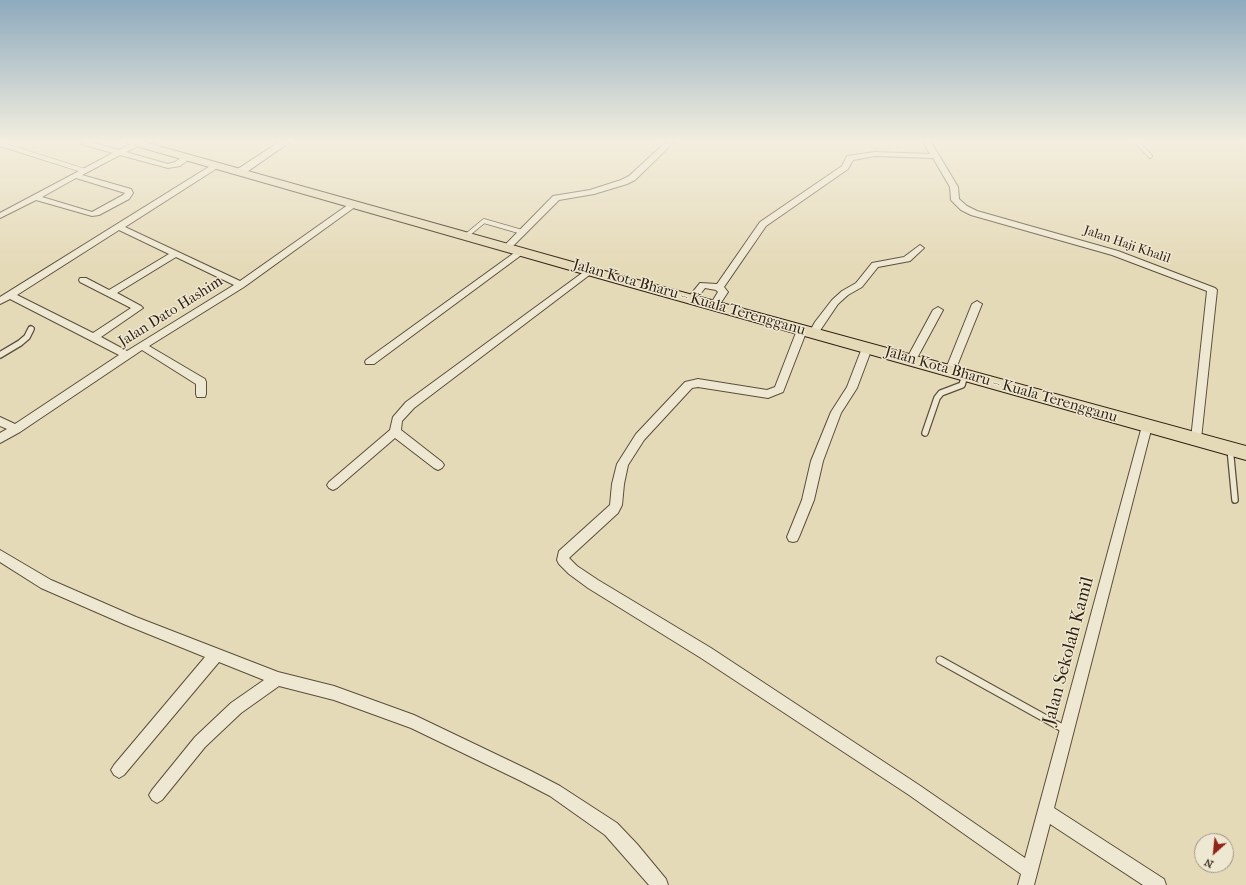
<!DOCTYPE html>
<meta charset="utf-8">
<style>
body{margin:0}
#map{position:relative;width:1246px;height:885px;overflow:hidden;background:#e5dab8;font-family:"IM FELL French Canon",serif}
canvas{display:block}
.north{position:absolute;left:1194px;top:833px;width:40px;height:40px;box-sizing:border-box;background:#eee7d1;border:1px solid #a29784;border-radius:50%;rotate:207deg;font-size:11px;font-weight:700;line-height:16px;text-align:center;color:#2f1f11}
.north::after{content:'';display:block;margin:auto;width:14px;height:18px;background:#8f2418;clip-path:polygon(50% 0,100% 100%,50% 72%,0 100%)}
</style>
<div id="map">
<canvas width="1246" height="885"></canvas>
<div class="north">N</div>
</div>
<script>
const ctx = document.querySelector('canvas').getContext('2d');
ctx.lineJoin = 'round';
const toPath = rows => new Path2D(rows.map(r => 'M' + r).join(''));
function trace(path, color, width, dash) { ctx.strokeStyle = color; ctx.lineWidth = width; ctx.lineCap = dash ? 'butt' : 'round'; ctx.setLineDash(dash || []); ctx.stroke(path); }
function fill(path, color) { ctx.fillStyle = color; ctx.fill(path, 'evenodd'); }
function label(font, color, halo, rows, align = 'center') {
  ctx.font = font + ' "IM FELL French Canon",serif'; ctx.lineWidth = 3; ctx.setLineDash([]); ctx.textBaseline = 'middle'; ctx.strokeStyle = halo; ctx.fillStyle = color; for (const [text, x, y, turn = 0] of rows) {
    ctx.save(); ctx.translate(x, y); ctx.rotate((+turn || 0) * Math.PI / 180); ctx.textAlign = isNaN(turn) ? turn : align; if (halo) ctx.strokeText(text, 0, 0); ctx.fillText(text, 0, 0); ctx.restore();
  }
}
const laneFar2 = toPath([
 [1137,142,1150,156],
 [0,144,85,171],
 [466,236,484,221,522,232]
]);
const laneFar1 = toPath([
 [0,355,20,343,27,337,31,329],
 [925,433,937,398,941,393,962,385,965,375],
 [1230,448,1235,500]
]);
const lane = toPath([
 [940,660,1066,730]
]);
const street = toPath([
 [81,142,90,142,119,150,134,142,140,142,140,145,126,152,168,164,175,162,185,155,191,155,192,157,180,166,168,168,120,155,82,175,131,189,133,193,129,199,99,215,92,216,36,200,0,218,0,213,113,153,81,144,81,142],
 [76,178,125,193,123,195,92,212,42,197,76,178],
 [666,142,674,142,635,180,627,184,594,194,559,200,510,249,507,250,503,247,553,196,590,190,621,180,629,176,666,142],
 [923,142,931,142,958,187,959,199,967,206,977,211,1118,251,1215,288,1217,290,1201,439,1200,442,1196,443,1192,442,1191,439,1207,291,1112,255,971,215,961,210,951,200,950,187,933,158,875,156,853,160,848,169,766,226,724,287,728,292,718,307,712,307,710,305,718,292,716,290,705,288,695,301,689,301,687,299,700,283,717,284,760,222,842,166,847,156,875,152,930,154,923,142],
 [215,163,218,163,222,165,125,227,240,281,352,202,358,202,359,204,244,287,149,346,205,379,206,382,206,394,205,397,197,397,196,394,196,384,142,350,20,432,0,443,0,433,7,429,0,426,0,417,15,424,119,355,10,299,0,304,0,297,215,163],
 [119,230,169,254,109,290,86,278,80,278,79,280,80,282,131,308,93,333,17,295,119,230],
 [176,257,234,285,127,351,101,337,143,308,141,306,117,293,176,257],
 [920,245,924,248,910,261,878,267,862,287,848,295,838,304,817,335,811,335,809,333,815,322,832,300,842,291,856,283,872,263,904,257,920,245],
 [521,248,524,249,525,251,524,253,374,364,366,364,365,362,366,360,521,248],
 [589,268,593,271,592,273,414,408,402,421,401,430,442,462,444,465,442,468,438,470,434,468,395,438,337,488,333,490,329,488,327,485,329,482,390,430,393,417,406,402,589,268],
 [977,301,982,304,955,371,954,374,950,375,946,374,945,371,972,304,977,301],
 [938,307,943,310,916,360,911,363,907,362,906,360,933,310,938,307],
 [802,327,807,330,783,392,768,398,698,387,692,388,644,440,628,465,624,484,622,505,618,513,569,558,577,566,598,580,711,648,919,785,1025,858,1142,426,1143,423,1147,422,1151,423,1152,426,1054,808,1164,879,1166,885,1143,885,1050,824,1034,885,1018,885,1021,874,909,795,701,658,588,588,569,574,559,564,557,560,559,551,610,505,612,484,617,464,636,434,685,382,698,379,767,390,775,387,797,330,802,327],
 [867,345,872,348,857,388,841,413,823,461,814,500,799,537,797,541,793,542,789,541,787,537,802,500,811,461,831,412,847,387,862,348,867,345],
 [0,550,51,580,136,617,278,672,334,686,414,715,531,771,560,786,617,823,637,844,666,879,668,885,649,885,605,835,550,796,521,781,411,728,334,700,279,686,241,713,205,747,162,800,157,803,152,800,149,795,152,790,195,737,231,703,264,680,219,662,124,775,119,778,114,775,111,770,114,765,205,657,126,625,41,588,0,562,0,550]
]);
const secondary = toPath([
 [279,142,290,142,244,174,236,174,235,172,236,170,279,142]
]);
const primary = toPath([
 [127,142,144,142,594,268,1246,446,1246,460,584,274,129,144,127,142]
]);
trace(laneFar2, '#5c4e3b', 5.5);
trace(laneFar1, '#5c4e3b', 8);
trace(lane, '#5c4e3b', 9);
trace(street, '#5c4e3b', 2);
trace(secondary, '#2f1f11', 2);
trace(primary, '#2f1f11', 2);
trace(laneFar2, '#eee7d1', 4);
trace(laneFar1, '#eee7d1', 5.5);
trace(lane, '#eee7d1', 7);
fill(street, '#eee7d1');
fill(secondary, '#eee7d1');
fill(primary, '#e5dab8');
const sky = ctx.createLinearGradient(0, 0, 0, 266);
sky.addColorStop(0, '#8eaabe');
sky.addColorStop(0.53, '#f3eedf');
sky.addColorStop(1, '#f3eedf00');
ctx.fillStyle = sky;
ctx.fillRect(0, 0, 1246, 266);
label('13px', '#2f1f11', '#eee7d1', [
 ["Jalan Haji Khalil",1127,245,19]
]);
label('15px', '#2f1f11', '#eee7d1', [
 ["Jalan Kota Bharu – Kuala Terengganu",689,298,16],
 ["Jalan Dato Hashim",171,312,-32],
 ["Jalan Kota Bharu – Kuala Terengganu",1001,385,16]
]);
label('18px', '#2f1f11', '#eee7d1', [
 ["Jalan Sekolah Kamil",1069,651,-75]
]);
</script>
